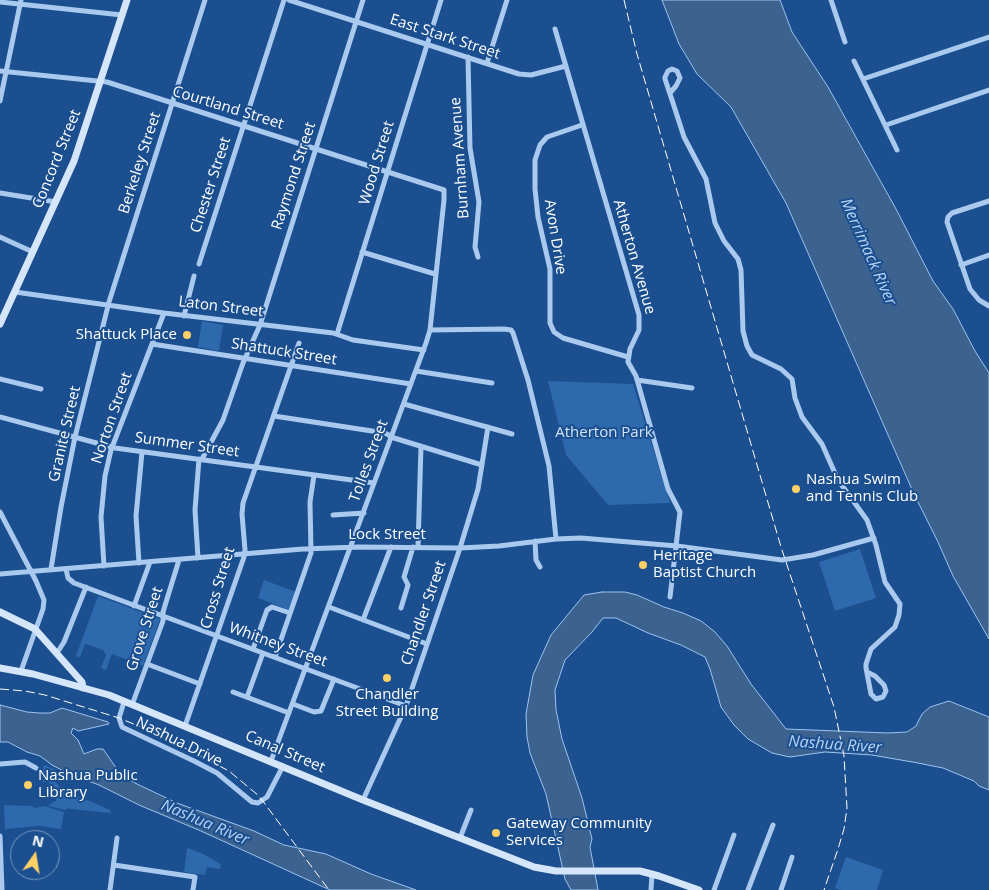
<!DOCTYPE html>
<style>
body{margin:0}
#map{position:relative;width:989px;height:890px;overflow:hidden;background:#1b4f8f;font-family:"Open Sans",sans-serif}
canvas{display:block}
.north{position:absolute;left:10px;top:830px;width:50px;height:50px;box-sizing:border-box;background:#1b4f8f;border:1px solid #7695bc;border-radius:50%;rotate:13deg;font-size:14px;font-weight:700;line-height:20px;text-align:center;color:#fff}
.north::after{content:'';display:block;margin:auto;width:18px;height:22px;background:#ffd166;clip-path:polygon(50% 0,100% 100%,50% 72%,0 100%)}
</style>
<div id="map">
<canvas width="989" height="890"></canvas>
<div class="north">N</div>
</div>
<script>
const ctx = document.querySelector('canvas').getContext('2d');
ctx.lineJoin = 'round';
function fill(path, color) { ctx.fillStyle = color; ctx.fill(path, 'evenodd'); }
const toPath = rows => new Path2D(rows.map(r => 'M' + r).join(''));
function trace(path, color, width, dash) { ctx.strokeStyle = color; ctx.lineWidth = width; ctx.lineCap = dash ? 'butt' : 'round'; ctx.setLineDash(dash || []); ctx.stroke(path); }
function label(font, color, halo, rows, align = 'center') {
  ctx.font = font + ' "Open Sans",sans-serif'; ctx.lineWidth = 4; ctx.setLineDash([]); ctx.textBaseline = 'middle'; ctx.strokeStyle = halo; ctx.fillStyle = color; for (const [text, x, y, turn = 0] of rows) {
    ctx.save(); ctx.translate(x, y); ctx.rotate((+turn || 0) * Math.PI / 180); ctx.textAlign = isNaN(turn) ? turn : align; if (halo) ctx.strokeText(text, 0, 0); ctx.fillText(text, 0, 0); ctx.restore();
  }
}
fill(toPath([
 [202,321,223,325,219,351,198,347],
 [548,381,633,384,670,503,608,505,566,455],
 [860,549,876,598,835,611,819,562],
 [264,580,296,592,289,610,258,598],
 [98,596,160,619,143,666,112,654,106,670,101,668,106,655,103,650,85,644,80,657,76,656],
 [44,765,56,770,53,779,64,792,92,802,110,810,111,813,70,809,70,808,64,810,46,805,52,804,52,802,56,801,56,787,50,787,49,782,43,782,43,778,39,778,39,773,41,772],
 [4,805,32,806,34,808,44,806,64,812,61,829,40,826,5,829],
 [187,848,201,853,221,864,220,869,207,867,205,875,184,872],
 [846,857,883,870,877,890,841,890,835,888]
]), '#2e69ad');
const water = toPath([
 [662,0,780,0,792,32,828,87,896,209,933,281,953,309,975,351,989,373,989,639,953,576,938,542,914,494,786,203,731,107,697,74,679,44,662,0],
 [602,592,625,592,637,595,664,607,683,613,701,621,715,632,727,646,751,684,786,729,888,733,907,732,916,726,922,714,930,707,949,701,989,717,989,790,979,786,974,781,943,768,918,763,872,755,825,752,790,757,772,753,748,739,734,725,721,707,710,669,705,657,681,645,648,633,616,618,603,618,592,632,565,660,555,690,556,710,562,739,582,798,592,839,590,847,598,890,571,890,565,879,546,794,530,753,527,737,526,714,533,675,551,635,584,595,602,592],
 [0,705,27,712,40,713,50,713,62,708,108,722,109,724,78,731,73,728,71,733,78,740,84,754,97,749,103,749,121,775,137,784,177,803,254,831,284,845,326,854,371,874,416,890,330,890,201,831,139,805,99,785,69,774,52,765,40,756,27,752,8,742,0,742,0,705]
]);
fill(water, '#3c6290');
trace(water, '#9cc4f0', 1);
trace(toPath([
 [289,0,519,74,531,75,566,66],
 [831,0,845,42],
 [0,2,122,15],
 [555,29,639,315,639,330,630,349,628,362,636,376,668,489,680,512,670,597],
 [468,57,470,148,479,202,475,247,478,257],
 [854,61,897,150],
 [487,63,507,0],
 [0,71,107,82,444,190,444,200,430,330,426,343,271,761],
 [863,79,989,37],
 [670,93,676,86,680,78,677,71,672,69,668,71,665,77,665,79,673,103,684,137,706,179,715,223,724,241,738,259,741,270,743,331,747,346,752,355,781,369,792,379,795,398,802,417,822,444,838,480,867,520,876,545,885,582,900,604,899,615,895,627,871,649,866,664,866,668,871,694,876,699,883,697,886,691,884,685,875,676,867,672],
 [0,101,21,0],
 [582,125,547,137,540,145,535,160,535,189,538,217,550,269,550,323,554,332,563,338,628,357],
 [886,125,989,90],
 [0,193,56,202],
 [989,201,952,213,948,217,947,222,970,289,979,300,989,306],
 [0,237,33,252],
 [362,252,435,274],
 [199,264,284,0],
 [961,265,989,255],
 [15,292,164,313,333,333,353,340,424,350],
 [184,316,194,276],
 [430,330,504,329,511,330,513,333,528,380,549,466,556,539],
 [337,334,441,0],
 [152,344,411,384],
 [416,371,492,383],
 [0,379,41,389],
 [637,380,692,388],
 [404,404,512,434],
 [274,416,385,433,394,438,482,465],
 [0,417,115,448,374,483],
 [202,459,223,420,243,363,260,325,363,0],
 [0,512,36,581,44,600,43,609,21,671],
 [333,515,364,513],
 [535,541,536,560,540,567],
 [418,547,421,446],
 [198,558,195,510,199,459],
 [139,563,136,516,142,452],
 [104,566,101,517,105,476,111,450,164,313],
 [51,569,61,507,75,437,109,302,205,0],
 [66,569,68,578,74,583,406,706],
 [0,574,303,549,358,547,460,548,499,546,556,539,581,538,677,546,782,560,813,555,874,538],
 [134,606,150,562],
 [329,607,427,644],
 [401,608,408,585,404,577,413,547],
 [363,620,391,547],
 [253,649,267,610,272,607,290,613],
 [57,653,64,642,86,587],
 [275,657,311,553,310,502,314,475],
 [147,664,200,684],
 [233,692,289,713],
 [247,697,263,653],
 [124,702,119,718,122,727,194,761,217,773,252,802,258,803,267,797,283,766],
 [293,704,314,712,321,711,334,679],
 [132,705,163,621,163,612,179,560],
 [185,726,244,557,245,550,242,514,243,503,299,343],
 [0,764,25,762,36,768],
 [363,800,406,706,460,548,478,489,488,427],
 [0,836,2,890],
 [460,838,471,810],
 [114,865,195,877,193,890],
 [110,890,117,838],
 [651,890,652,874],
 [714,890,734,835],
 [748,890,773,825],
 [781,890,792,857]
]), '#a9c9ee', 5);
trace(toPath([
 [0,324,74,161,127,0],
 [0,612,35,629,82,682,83,688],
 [0,668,33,674,109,695,363,800,534,867,556,871,640,871,659,876,699,890]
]), '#d6e6fa', 7);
trace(toPath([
 [624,0,637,54,781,547,834,707,844,756,847,808,844,829,838,849,824,890],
 [0,689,25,691,45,695,119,718,158,734,229,771,259,796,329,890]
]), '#fff', 1, [9, 4]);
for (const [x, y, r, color] of [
 [187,335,5,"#ffd166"],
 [796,489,5,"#ffd166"],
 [643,565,5,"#ffd166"],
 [387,678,5,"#ffd166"],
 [28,785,5,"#ffd166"],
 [496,833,5,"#ffd166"]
]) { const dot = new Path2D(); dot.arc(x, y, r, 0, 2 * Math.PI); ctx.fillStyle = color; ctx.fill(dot); trace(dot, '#1b4f8f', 2); }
label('15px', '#fff', '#1b4f8f', [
 ["East Stark Street",445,37,18],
 ["Courtland Street",228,108,17],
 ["Burnham Avenue",460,158,-94],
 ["Concord Street",57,159,-68],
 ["Berkeley Street",140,163,-72],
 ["Wood Street",377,163,-73],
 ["Raymond Street",294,176,-72],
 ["Chester Street",211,185,-72],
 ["Avon Drive",555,237,81],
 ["Atherton Avenue",634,257,74],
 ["Laton Street",221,307,7],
 ["Shattuck Street",284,352,9],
 ["Norton Street",112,418,-71],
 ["Granite Street",65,434,-77],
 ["Summer Street",187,445,8],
 ["Tolles Street",369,461,-70],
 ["Lock Street",387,535],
 ["Cross Street",218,588,-73],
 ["Chandler Street",424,613,-71],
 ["Grove Street",145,629,-72],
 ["Whitney Street",278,645,20],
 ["Nashua Drive",179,742,26],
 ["Canal Street",285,752,23]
]);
label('15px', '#fff', '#1b4f8f', [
 ["Shattuck Place",177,335,"right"],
 ["Nashua Swim",806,480],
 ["and Tennis Club",806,497],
 ["Heritage",653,556],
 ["Baptist Church",653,573],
 ["Chandler",387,695,"center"],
 ["Street Building",387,712,"center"],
 ["Nashua Public",38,776],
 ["Library",38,793],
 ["Gateway Community",506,824],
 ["Services",506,841]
], 'left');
label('15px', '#cfe3fa', '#1b4f8f', [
 ["Atherton Park",604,433]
]);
label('italic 16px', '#b5d3f5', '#1b4f8f', [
 ["Merrimack River",868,252,66],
 ["Nashua River",835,745,4],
 ["Nashua River",205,823,23]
]);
</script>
